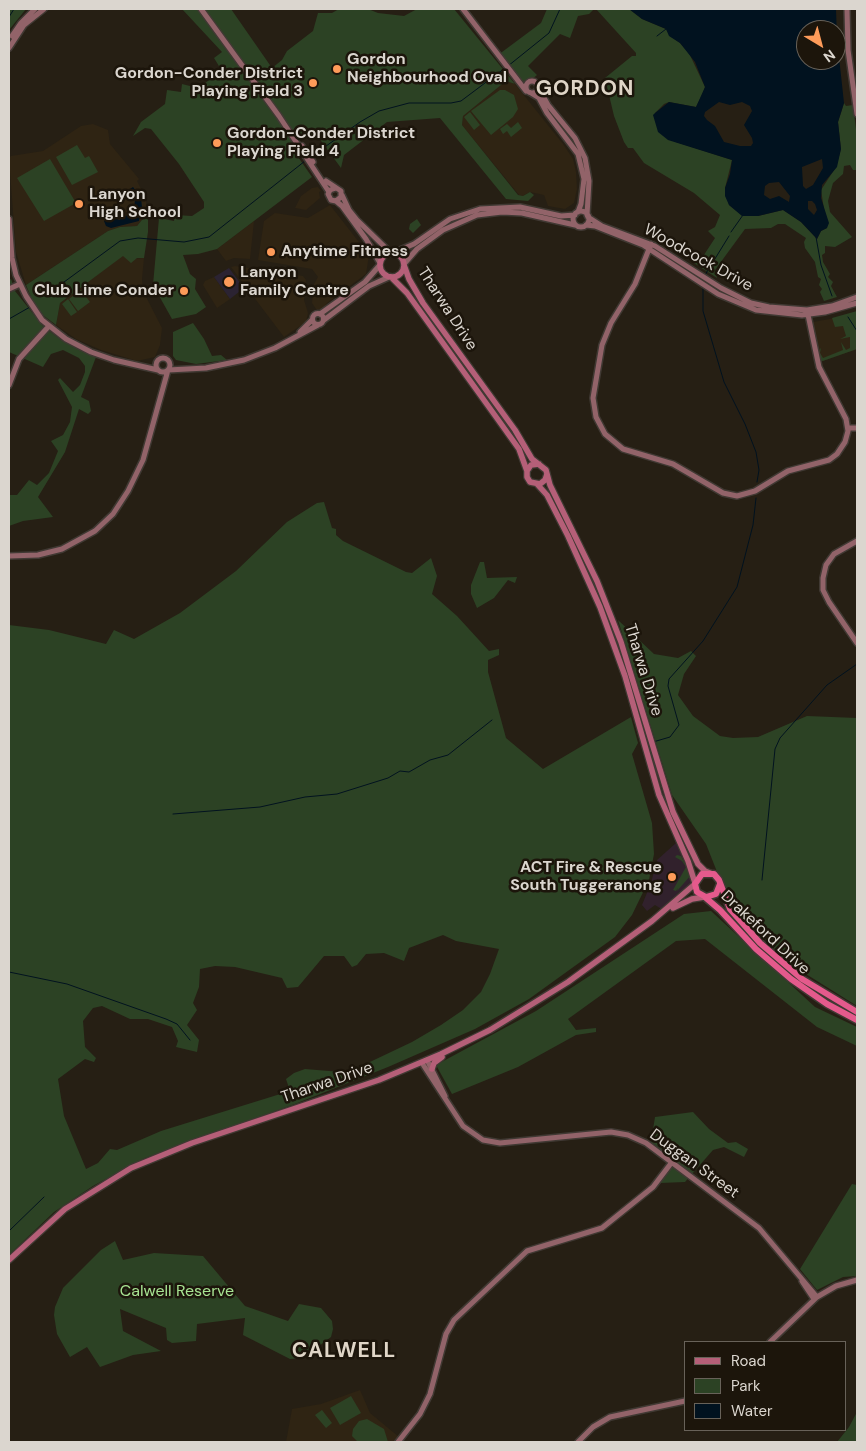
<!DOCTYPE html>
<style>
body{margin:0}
#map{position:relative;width:866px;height:1451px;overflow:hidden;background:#261f14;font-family:"DM Sans",sans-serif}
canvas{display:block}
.frame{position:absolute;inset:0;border:10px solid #dbd6cf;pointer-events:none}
.legend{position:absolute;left:684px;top:1341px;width:162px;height:90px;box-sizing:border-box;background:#1c150b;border:1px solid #686259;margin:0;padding:6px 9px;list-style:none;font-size:15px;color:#dbd6cf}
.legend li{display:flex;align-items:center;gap:10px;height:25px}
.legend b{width:25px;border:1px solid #686259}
.north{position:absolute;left:796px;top:20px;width:50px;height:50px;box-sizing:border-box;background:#1c150b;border:1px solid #686259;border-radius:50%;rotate:143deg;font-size:14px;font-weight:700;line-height:20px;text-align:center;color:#dbd6cf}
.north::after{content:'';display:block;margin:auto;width:18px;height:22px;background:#fe9b59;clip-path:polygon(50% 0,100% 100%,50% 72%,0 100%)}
</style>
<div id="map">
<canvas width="866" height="1451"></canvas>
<div class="frame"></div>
<ul class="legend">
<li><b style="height:6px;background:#b55f78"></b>Road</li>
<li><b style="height:14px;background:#2c4224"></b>Park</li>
<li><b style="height:14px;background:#01121f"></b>Water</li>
</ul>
<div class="north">N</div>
</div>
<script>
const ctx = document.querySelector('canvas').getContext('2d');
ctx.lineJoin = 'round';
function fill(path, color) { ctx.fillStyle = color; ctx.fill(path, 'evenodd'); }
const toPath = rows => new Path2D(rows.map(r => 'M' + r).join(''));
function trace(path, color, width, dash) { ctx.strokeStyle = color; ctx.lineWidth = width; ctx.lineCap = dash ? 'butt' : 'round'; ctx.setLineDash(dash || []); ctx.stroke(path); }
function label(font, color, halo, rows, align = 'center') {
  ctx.font = font + ' "DM Sans",sans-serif'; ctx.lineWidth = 5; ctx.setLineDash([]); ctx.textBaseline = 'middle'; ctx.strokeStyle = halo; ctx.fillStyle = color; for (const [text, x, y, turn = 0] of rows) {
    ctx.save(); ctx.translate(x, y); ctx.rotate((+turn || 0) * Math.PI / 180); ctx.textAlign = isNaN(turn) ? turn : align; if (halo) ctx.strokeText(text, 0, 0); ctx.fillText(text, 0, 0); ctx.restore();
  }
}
fill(toPath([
 [506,81,515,84,563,144,573,159,576,172,577,189,574,203,565,209,548,206,544,195,530,192,523,196,519,195,462,125,463,116],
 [93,124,108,130,110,144,139,179,137,181,146,199,146,215,137,226,120,227,108,231,26,285,16,252,9,158,11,156,43,151,81,126],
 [318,187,321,191,319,192,320,198,306,210,295,208,301,196,312,188],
 [330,205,369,255,366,274,327,303,323,310,316,309,312,303,314,284,318,277,312,269,258,260,264,221,275,213,308,218],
 [254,221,250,259,234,258,226,261,217,249],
 [123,255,128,259,144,258,142,279,143,291,162,328,160,345,155,357,137,361,101,350,76,339,56,325,60,303],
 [235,266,303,276,306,280,304,300,308,313,306,322,284,337,231,267],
 [214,277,230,299,217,308,203,285,205,281],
 [835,318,848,325,857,349,820,362,813,322],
 [360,1390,370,1413,399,1437,394,1442,286,1442,292,1409,321,1404]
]), '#2f2413');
fill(toPath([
 [676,843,687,866,692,884,663,910,655,905,647,911,642,905,651,883,657,860]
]), '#31212c');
fill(toPath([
 [229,268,244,288,230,299,214,277]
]), '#2b2332');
fill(toPath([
 [9,9,26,9,9,30],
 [182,9,231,9,272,68,282,60,287,51,313,31,318,13,332,13,339,9,368,9,378,13,404,16,417,9,454,9,515,84,506,81,463,116,462,125,518,195,523,196,530,192,534,195,528,201,506,199,440,118,387,122,344,155,341,168,316,134,289,144,312,177,217,249,198,254,183,255,190,274,196,279,195,289,206,307,196,314,172,319,153,285,159,218,174,221,175,215,192,216,204,208,204,202,179,164,151,129,145,128,133,136,141,122,165,104,167,90,181,92,182,84,198,88,222,71,214,58,222,52],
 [547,9,594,9,589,14,578,16,570,38,560,34,528,66,537,75,523,87,498,55,541,23],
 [596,9,629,9,642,19,666,29,670,36,680,43,689,53,705,87,703,93,696,107,669,102,664,104,655,113,657,125,676,142,732,160,725,188,729,205,743,216,758,216,783,210,801,222,817,239,821,231,827,228,821,190,836,167,841,149,838,122,841,113,844,103,846,106,853,105,857,137,857,170,853,170,850,165,844,166,843,174,833,183,828,201,830,212,852,237,835,247,825,246,825,253,822,255,823,262,830,274,828,277,833,282,831,286,837,297,824,301,820,292,822,289,819,285,821,279,818,277,815,262,805,248,804,242,806,238,785,224,778,224,771,228,745,229,715,270,717,278,694,263,700,261,715,238,708,231,715,227,720,215,694,193,644,163,633,148,628,148,624,142,614,116,605,78,632,56,636,56,636,53],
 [500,90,505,90,514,95,518,109,513,117,491,135,471,111],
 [470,112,480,125,474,130,464,117],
 [518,122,522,128,511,137,507,131,503,134,500,129,507,124,511,128],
 [77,145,85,158,89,156,98,172,72,185,56,157],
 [50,159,76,203,44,221,17,178],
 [146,215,148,215,148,232,144,258,137,258,131,263,123,256,60,303,56,325,44,316,33,302,26,285,108,231,120,227,137,226],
 [417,219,421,225,413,233,409,229,410,224],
 [11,279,15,291,43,326,60,339,96,357,81,397,89,401,91,411,88,414,79,409,65,452,38,497,53,517,23,521,9,526,9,495,17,495,29,480,37,485,49,473,58,451,51,441,63,435,70,422,72,407,58,380,60,378,73,392,80,385,85,372,85,366,79,358,63,350,51,354,43,367,9,352,9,280],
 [81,290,90,302,78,311,69,299],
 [68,299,77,312,71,316,62,304],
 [857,311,857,349,820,362,819,352,820,349,821,348,820,353,823,358,843,350,841,342,846,350,850,348,850,337,840,339,846,336,843,326,835,327,832,318],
 [193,323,204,339,212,356,221,355,227,360,196,364,176,360,173,356,173,332],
 [324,502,332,528,336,529,336,535,343,541,406,572,412,573,431,558,437,576,432,594,457,616,489,651,499,649,499,655,488,660,488,672,506,738,543,769,631,717,638,743,632,754,652,823,654,854,649,880,632,915,615,937,529,999,475,1029,388,1067,295,1104,145,1158,93,1186,54,1212,9,1255,9,625,49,630,106,644,114,630,134,639,180,613,236,571,287,522,317,503],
 [443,935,456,941,499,949,490,974,481,992,463,1010,441,1025,412,1042,353,1070,341,1072,305,1069,294,1073,286,1079,290,1091,161,1131,117,1150,110,1149,98,1163,86,1169,64,1116,58,1079,85,1059,94,1062,96,1058,85,1047,83,1021,93,1008,102,1006,130,1019,148,1019,172,1027,178,1041,176,1047,197,1052,199,1040,187,1025,197,1010,193,1003,199,987,200,969,215,966,235,967,282,978,287,988,298,987,324,956,344,956,352,967,357,965,366,954,384,953,404,961,409,948],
 [480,562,484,562,487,578,517,577,515,583,508,580,494,598,477,608,471,594,471,585],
 [618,620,654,654,678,658,691,651,696,656,684,674,678,695,693,716,720,736,733,738,758,737,807,716,857,718,857,1006,790,964,738,913,727,897,706,844,672,795],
 [677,855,681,856,691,875,677,891,678,888,676,891,673,890,686,867,682,861,675,857],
 [711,911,815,1007,857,1027,857,1046,817,1027,705,939,676,941,568,1019,576,1030,596,1028,596,1032,576,1035,518,1067,452,1094,436,1065,536,1011,684,914],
 [693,1112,709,1129,728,1143,736,1142,748,1149,744,1157,724,1147,713,1150,685,1182,660,1183,675,1159,651,1142,655,1117],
 [852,1184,857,1185,857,1276,843,1277,817,1290,800,1269],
 [115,1241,123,1260,154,1253,203,1256,245,1306,288,1321,299,1304,321,1308,332,1321,333,1329,331,1337,303,1358,290,1359,243,1335,245,1318,197,1324,196,1341,172,1343,167,1340,166,1328,120,1309,123,1331,161,1351,133,1355,100,1367,87,1347,70,1357,57,1334,54,1315,55,1307,63,1288,101,1250],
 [351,1396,361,1413,340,1425,330,1408],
 [322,1410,332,1423,326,1428,315,1415],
 [857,1412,857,1442,837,1442,849,1427],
 [367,1419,384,1429,388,1442,358,1442,352,1436,353,1429,359,1421]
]), '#2c4224');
fill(toPath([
 [629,9,836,9,837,39,844,103,838,122,841,149,837,167,822,185,821,198,829,223,827,228,821,231,817,239,801,222,783,210,758,216,742,216,729,205,725,196,725,188,730,174,732,160,668,140,658,132,653,115,655,113,669,102,696,107,705,87,695,62,680,43,669,36,666,29,642,19],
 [806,30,836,30,836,60,806,60],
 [719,102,730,105,742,102,750,106,752,111,744,125,752,138,753,143,751,146,740,146,724,142,715,126,707,120,704,116,705,112],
 [822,159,823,168,813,185,806,189,803,186,802,167],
 [779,182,790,196,789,202,779,196,770,199,764,195,765,186,769,183],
 [808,201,812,201,815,204,817,210,814,215,808,209],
 [133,187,141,198,142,207,139,221,111,228,106,226,104,221,116,218,119,220,134,211,135,199,130,189]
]), '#01121f');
trace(toPath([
 [9,17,14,9],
 [657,36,666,29],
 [508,66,549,33,560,9],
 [312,156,360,122,379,111,409,103,451,103,461,101,505,68],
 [731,232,743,215],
 [816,237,821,265,832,296],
 [705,275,729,236],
 [703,286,703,311,724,382,745,424,756,452,759,470,757,482],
 [45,296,120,241,138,238,184,242,209,237,305,161],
 [848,317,857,331],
 [9,319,30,307],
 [653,742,670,737,679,725,668,686,669,679,703,641,737,587,753,525,756,498],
 [173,814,260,807,305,797,337,794,388,778,400,771,409,772,430,760,448,755,492,720],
 [762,880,775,749,780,738,827,685,857,664],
 [9,972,67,984,166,1019,177,1024,190,1040],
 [9,1231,44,1197]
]), '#01121f', 1);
const secondary = toPath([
 [201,9,279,116,329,192],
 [463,9,526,91],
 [847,9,848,50,857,114],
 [12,36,21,23,35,9],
 [9,48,24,25,44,9],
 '526 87a6 6 0 1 1 12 0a6 6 0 1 1-12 0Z',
 [538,87,548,105,575,138,585,158,589,181,587,215],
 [531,93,539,98,547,113,578,154,584,179,581,204,578,212],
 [302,146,313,162],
 [326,181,341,191,341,197,336,201,331,200,328,194,330,190,336,188],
 [342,195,349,210,357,220,391,253],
 [336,201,342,206,366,239,380,263],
 '573 219a8 8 0 1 1 16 0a8 8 0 1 1-16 0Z',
 [588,217,602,226,655,246,721,288,751,303,769,307,807,310,832,306,857,297],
 [9,219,12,258,16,275,26,296,42,320,66,339,91,352,114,360,158,370],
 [586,225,595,226,643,245,718,294,756,310,802,315,825,312,857,303],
 [651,244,635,284,611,323,602,345,593,398,596,417,605,434,623,449,673,464,723,493,737,496,755,491,788,471,829,460,837,454,845,442,848,431,846,419,819,367,807,310],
 [393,253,414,244,450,219,480,209,520,207,561,216,575,215],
 [404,264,417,249,443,230,477,215,502,212,522,213,575,225],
 [9,289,20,284],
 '312.5 319a5.5 5.5 0 1 1 11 0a5.5 5.5 0 1 1-11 0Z',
 [320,314,365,282,379,266],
 [324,320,369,286,389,277],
 [300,332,312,320],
 '156 365a7 7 0 1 1 14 0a7 7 0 1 1-14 0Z',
 [168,370,206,368,244,360,275,348,318,325],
 [9,385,19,359,49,326],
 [848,428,857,428],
 [857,541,834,554,826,565,823,578,823,590,829,602,857,643],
 [9,556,38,555,62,549,95,531,113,514,128,491,143,460,168,370],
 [427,1060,445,1096],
 [422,1063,463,1126,483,1140,500,1143,611,1132,628,1135,646,1143,759,1228,817,1297],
 [802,1281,814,1299],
 [770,1342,817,1297,836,1286,857,1280],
 [398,1442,420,1414,430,1394,446,1334,454,1320,527,1251,602,1228,653,1187,672,1162],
 [578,1442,593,1427,610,1417,685,1401]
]);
const primary = toPath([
 '380 265a12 12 0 1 1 24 0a12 12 0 1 1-24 0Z',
 [404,265,409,279,423,303,515,430,532,459,546,470,550,485,597,581,621,642,673,812,698,864,705,871,710,873],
 [391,277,407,293,499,421,519,449,527,471],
 [539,464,531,465,527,471,527,477,530,482,540,484,545,480,547,474],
 [537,484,547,495,568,536,600,607,625,676,659,795,688,861,695,883],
 [673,908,692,899,704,897],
 [432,1069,434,1063,442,1057],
 [9,1260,65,1209,131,1168,192,1143,379,1080,441,1054,490,1030,568,982,652,921,695,884]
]);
const highway = toPath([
 [720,884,716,894,706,897,697,892,695,884,702,874,714,874,719,880,730,909,760,943,802,979,857,1012],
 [706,898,720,910,756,949,791,979,827,1004,857,1020]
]);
trace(secondary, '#403933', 8);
trace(primary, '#403933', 8);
trace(highway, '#403933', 9);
trace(secondary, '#926369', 5);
trace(primary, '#b55f78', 5.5);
trace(highway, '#e45a8c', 6);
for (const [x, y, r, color] of [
 [337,69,5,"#fe9b59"],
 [313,83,5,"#fe9b59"],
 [217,143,5,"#fe9b59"],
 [79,204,5,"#fe9b59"],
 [271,252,5,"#fe9b59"],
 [229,282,6,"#fe9b59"],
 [184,291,5,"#fe9b59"],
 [672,877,5,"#fe9b59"]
]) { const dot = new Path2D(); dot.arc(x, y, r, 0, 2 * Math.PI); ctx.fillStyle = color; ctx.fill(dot); trace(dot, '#1c150b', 2); }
label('bold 16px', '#dbd6cf', '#1c150b', [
 ["Gordon",347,60],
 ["Neighbourhood Oval",347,78],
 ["Gordon-Conder District",303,74,"right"],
 ["Playing Field 3",303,92,"right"],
 ["Gordon-Conder District",227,134],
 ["Playing Field 4",227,152],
 ["Lanyon",89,195],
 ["High School",89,213],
 ["Anytime Fitness",281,252],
 ["Lanyon",240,273],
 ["Family Centre",240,291],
 ["Club Lime Conder",174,291,"right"],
 ["ACT Fire & Rescue",662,868,"right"],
 ["South Tuggeranong",662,886,"right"]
], 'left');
label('16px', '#dbd6cf', '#1c150b', [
 ["Woodcock Drive",698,258,29],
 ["Tharwa Drive",447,309,57],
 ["Tharwa Drive",643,670,73],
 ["Drakeford Drive",765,933,43],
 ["Tharwa Drive",327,1083,-19],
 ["Duggan Street",694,1164,36]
]);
label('16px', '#a7e392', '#1c150b', [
 ["Calwell Reserve",177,1292]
]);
ctx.letterSpacing = '1px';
label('bold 21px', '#dfd5c7', '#1c150b', [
 ["GORDON",585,89],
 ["CALWELL",344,1351]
]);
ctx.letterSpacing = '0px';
</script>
